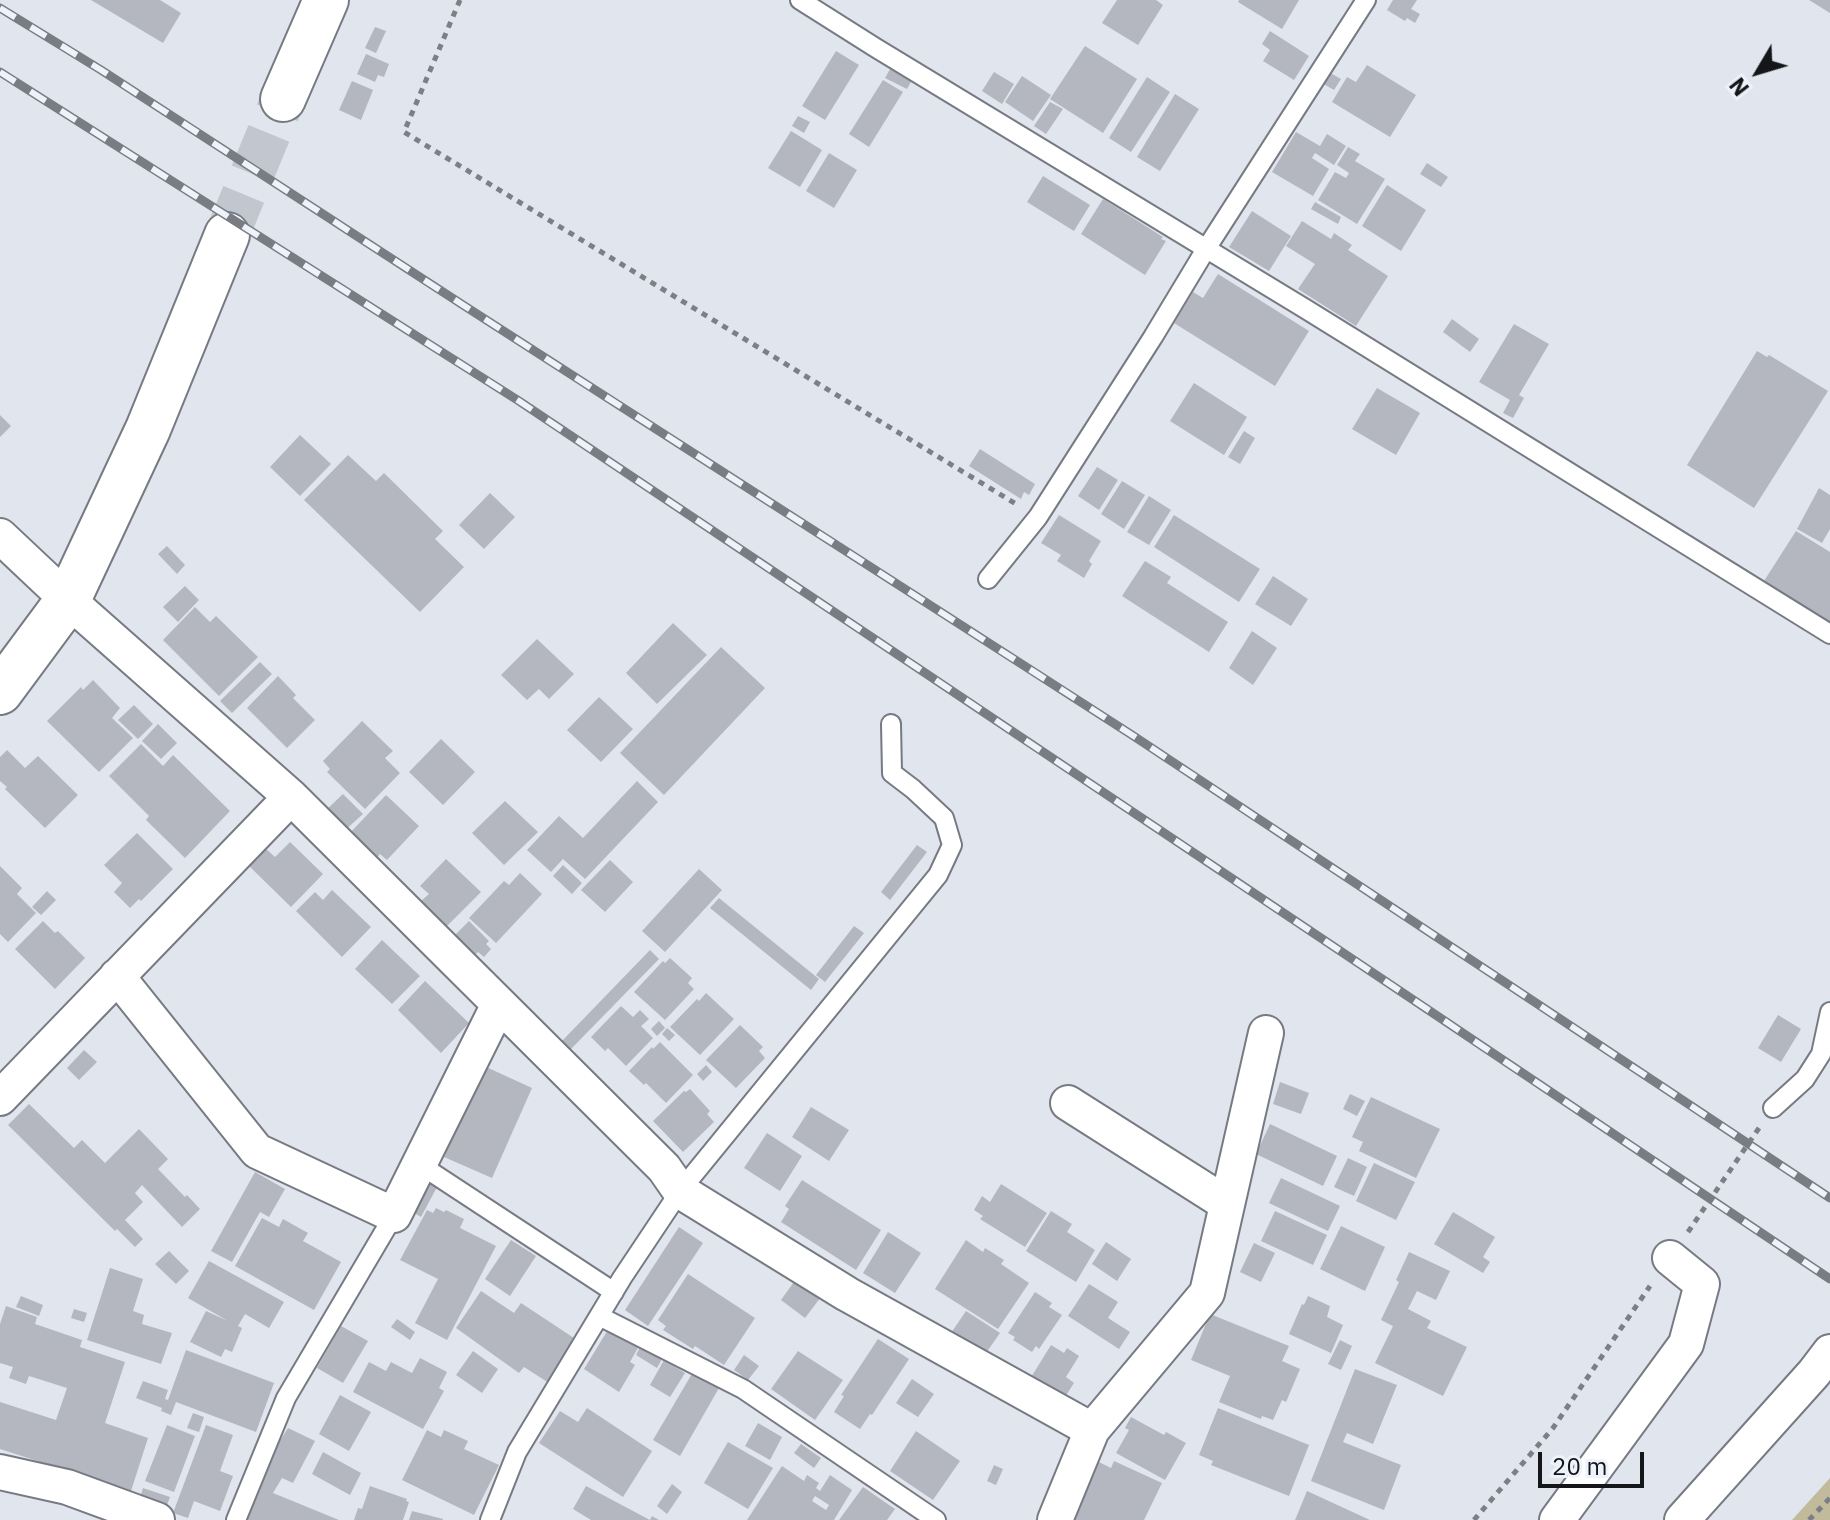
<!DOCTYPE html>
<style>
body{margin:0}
#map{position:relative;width:1830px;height:1520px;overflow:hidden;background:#e1e5ee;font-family:"IBM Plex Sans",sans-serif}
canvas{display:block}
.north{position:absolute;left:1718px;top:32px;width:80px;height:80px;-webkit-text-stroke:6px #eef2fb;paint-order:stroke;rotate:232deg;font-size:22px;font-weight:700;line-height:32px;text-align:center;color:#15161a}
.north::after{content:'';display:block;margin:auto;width:28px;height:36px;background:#15161a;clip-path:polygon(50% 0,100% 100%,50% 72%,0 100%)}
.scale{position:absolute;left:1538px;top:1452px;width:106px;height:36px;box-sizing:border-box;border:4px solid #15161a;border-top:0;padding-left:10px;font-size:24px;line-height:28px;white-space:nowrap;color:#15161a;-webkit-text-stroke:6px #eef2fb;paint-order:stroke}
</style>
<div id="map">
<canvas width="1830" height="1520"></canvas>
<div class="north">N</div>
<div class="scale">20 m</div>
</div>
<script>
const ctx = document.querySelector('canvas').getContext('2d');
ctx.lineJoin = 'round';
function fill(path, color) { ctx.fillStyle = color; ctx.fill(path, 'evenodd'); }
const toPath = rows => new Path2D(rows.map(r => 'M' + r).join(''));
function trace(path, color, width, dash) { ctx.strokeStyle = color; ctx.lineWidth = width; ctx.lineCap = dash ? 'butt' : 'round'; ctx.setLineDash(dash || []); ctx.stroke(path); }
fill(toPath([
 [1830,1478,1830,1520,1792,1520]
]), '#c1bb9c');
fill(toPath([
 [91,0,160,0,181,13,163,43],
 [1117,0,1156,0,1163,5,1138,45,1102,23],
 [1239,0,1299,0,1282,29,1238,2],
 [1393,0,1417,0,1411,9,1420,14,1415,23,1407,18,1405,21,1387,10],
 [1809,0,1830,0,1830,13],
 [375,27,386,31,376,53,365,48],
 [1270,31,1309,56,1294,80,1263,61,1270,50,1262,44],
 [1085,46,1137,79,1103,133,1050,99],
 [836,51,859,65,825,120,802,106],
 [366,54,389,64,384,77,378,75,375,82,357,74],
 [1367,65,1416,95,1390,137,1332,102,1347,77,1356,82],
 [890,69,912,80,907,89,885,78],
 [1327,71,1341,79,1334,90,1320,82],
 [994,72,1014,84,1002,104,982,91],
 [1022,76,1051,95,1033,121,1005,102],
 [1147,77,1170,92,1131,152,1109,138],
 [883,80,903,92,869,147,849,134],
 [352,81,373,90,361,120,339,110],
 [1175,94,1199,109,1160,171,1137,157],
 [1050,102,1063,109,1046,134,1034,126],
 [798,116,810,122,804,133,792,126],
 [791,131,822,150,800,187,768,168],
 [1296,132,1320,146,1327,134,1346,146,1334,165,1315,153,1312,158,1329,169,1313,196,1272,172],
 [1348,147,1360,154,1355,161,1385,179,1357,224,1318,200,1335,172,1346,178,1349,173,1337,165],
 [829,153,857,170,834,208,806,191],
 [1427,163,1448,177,1441,187,1420,174],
 [1043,176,1090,205,1074,231,1027,202],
 [1387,185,1426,210,1401,251,1362,226],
 [1103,199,1163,237,1161,239,1166,241,1145,275,1081,234],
 [1315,202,1341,217,1338,224,1311,209],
 [1252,211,1291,236,1269,271,1229,247],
 [1302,221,1331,239,1334,233,1352,245,1348,250,1388,276,1356,326,1298,289,1315,264,1286,246],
 [1218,274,1309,331,1275,386,1174,323,1193,292,1203,298],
 [1452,319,1479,339,1470,352,1443,332],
 [1514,324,1549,344,1519,395,1524,398,1513,418,1503,413,1510,400,1479,382],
 [1757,351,1767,357,1769,355,1828,391,1754,508,1687,465],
 [1194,383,1247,417,1224,455,1170,421],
 [1377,388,1420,413,1396,455,1352,429],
 [0,415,11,426,0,437],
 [1244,431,1255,438,1240,464,1228,457],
 [300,435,331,464,300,496,270,467],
 [980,449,1035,484,1029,495,1024,492,1021,499,969,466],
 [348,455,376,481,384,473,443,531,435,539,464,567,420,612,304,500],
 [1097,467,1118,480,1099,510,1078,496],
 [1122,481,1145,495,1124,529,1101,514],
 [1819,488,1830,495,1830,529,1822,543,1797,529],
 [490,493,515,517,484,549,459,525],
 [1149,496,1171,510,1149,545,1127,532],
 [1059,515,1101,541,1089,561,1092,564,1084,578,1057,561,1061,555,1041,543],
 [1174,515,1260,569,1239,602,1154,547],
 [1796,531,1830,552,1830,622,1764,581],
 [167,546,185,565,177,574,158,554],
 [1145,561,1171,577,1167,583,1228,622,1209,652,1122,596],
 [1273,576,1308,599,1291,626,1255,604],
 [185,586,199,600,178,622,163,607],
 [195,607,210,622,216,616,258,657,219,696,163,640],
 [673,623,707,655,657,704,626,673],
 [1252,631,1277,648,1253,685,1229,668],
 [537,639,574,674,549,699,539,689,527,700,501,675],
 [721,647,765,688,664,795,620,753],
 [260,662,272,674,232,713,220,701],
 [278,676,296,695,293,698,315,720,287,748,247,708],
 [93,680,120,708,112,718,133,738,99,772,47,721,81,687,83,690],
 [599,697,633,729,601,762,567,730],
 [134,705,153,724,138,739,118,720],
 [362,721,393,751,385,758,400,773,365,809,327,772,330,769,323,761],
 [158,724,177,743,161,759,142,741],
 [441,739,475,772,443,805,409,772],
 [141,744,163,766,173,755,230,811,185,858,146,820,149,816,109,776],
 [7,750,25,768,38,756,78,795,45,828,5,789,7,787,0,781,0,757],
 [637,781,658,802,585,879,563,859,551,872,527,850,559,816,583,838],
 [343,794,363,814,343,832,324,812],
 [386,795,419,826,387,860,380,854,374,861,348,835],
 [505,801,538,832,504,865,472,833],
 [137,833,173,869,141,901,139,899,130,908,114,892,122,883,104,865],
 [290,842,323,874,291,907,248,865,264,847,275,857],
 [917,845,927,852,890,900,881,892],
 [446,859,481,892,447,926,421,901,429,894,420,886],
 [610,860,633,882,605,912,581,890],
 [563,865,582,883,572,894,553,876],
 [0,866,22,888,17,894,36,913,8,942,0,934],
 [699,869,722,890,665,952,642,931],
 [520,873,542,894,496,943,469,918,504,881,509,885],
 [332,890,371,927,342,957,296,911,315,892,323,900],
 [47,891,56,900,41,915,32,907],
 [719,898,819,979,811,990,710,908],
 [43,921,55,933,58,931,85,958,55,989,15,949],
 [469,921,489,941,486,944,491,949,484,957,478,952,472,958,452,938],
 [854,926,864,933,825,982,816,975],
 [382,940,420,976,392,1004,355,969],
 [650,950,659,959,570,1050,561,1042],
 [670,958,692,978,688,983,694,989,665,1020,634,992,663,961,665,963],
 [425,981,469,1023,441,1053,398,1010],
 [706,993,734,1019,700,1055,670,1027,697,999,699,1001],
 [621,1006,633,1017,640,1010,649,1019,641,1026,653,1038,626,1066,608,1048,605,1051,591,1037],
 [1778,1015,1801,1029,1781,1062,1758,1048],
 [659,1021,665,1028,657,1036,651,1029],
 [740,1025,763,1047,759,1051,765,1058,736,1088,706,1060],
 [667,1028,675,1035,669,1041,662,1034],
 [660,1042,693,1075,666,1103,646,1083,644,1085,629,1071,652,1047,653,1049],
 [84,1050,97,1062,79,1080,67,1068],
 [706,1065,712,1072,703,1081,697,1074],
 [484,1066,532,1088,492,1178,444,1157],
 [1280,1082,1309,1093,1301,1114,1273,1104],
 [690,1089,710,1111,707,1114,714,1122,683,1152,653,1121,684,1091,686,1092],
 [1350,1094,1365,1101,1357,1116,1343,1109],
 [1371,1097,1440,1129,1416,1178,1359,1151,1363,1142,1352,1137],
 [29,1104,74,1148,82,1140,105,1163,139,1129,168,1159,158,1169,185,1197,187,1195,200,1209,182,1227,142,1185,135,1193,143,1202,125,1220,143,1239,135,1247,117,1229,115,1231,8,1125],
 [811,1107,849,1130,829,1161,792,1137],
 [1270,1124,1337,1156,1323,1186,1256,1154],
 [767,1133,802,1156,780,1191,744,1168],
 [1348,1158,1367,1167,1354,1196,1334,1187],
 [1374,1163,1415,1182,1396,1220,1356,1201],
 [255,1172,285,1189,269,1217,260,1212,232,1262,211,1251],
 [1281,1178,1340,1206,1328,1231,1269,1203],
 [424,1180,437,1187,421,1217,409,1210],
 [802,1180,881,1230,856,1270,781,1222,789,1209,785,1206],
 [1001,1184,1047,1213,1025,1247,980,1219,983,1216,974,1210,982,1196,990,1202],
 [436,1208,444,1212,446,1210,464,1219,460,1228,496,1246,447,1340,415,1323,438,1279,400,1260,427,1210,433,1213],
 [1051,1211,1072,1224,1067,1232,1095,1250,1076,1282,1026,1251],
 [1275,1211,1327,1235,1313,1265,1261,1241],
 [1453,1212,1495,1237,1483,1257,1490,1262,1483,1273,1434,1244],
 [262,1218,279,1227,283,1219,308,1233,303,1241,341,1262,314,1310,235,1266],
 [1341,1226,1385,1247,1365,1291,1320,1269],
 [679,1227,703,1243,648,1326,625,1310],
 [888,1232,921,1253,895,1293,863,1273],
 [511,1240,536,1256,510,1296,485,1279],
 [966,1240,983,1252,985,1248,1004,1260,1001,1264,1029,1283,998,1329,935,1289],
 [1106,1242,1131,1259,1117,1281,1092,1264],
 [1254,1243,1275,1253,1261,1282,1240,1272],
 [169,1251,189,1271,176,1284,155,1264],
 [1409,1252,1450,1271,1436,1300,1417,1291,1408,1309,1431,1321,1427,1328,1467,1347,1443,1396,1375,1363,1393,1326,1381,1320,1399,1282,1396,1280],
 [209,1261,284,1302,269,1328,245,1314,238,1326,242,1328,232,1352,225,1349,221,1357,190,1342,206,1311,228,1321,188,1298],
 [110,1268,143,1279,133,1311,144,1315,142,1324,172,1333,161,1364,87,1340],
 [688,1274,755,1318,724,1365,695,1346,693,1349,663,1330,666,1326,658,1320],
 [796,1279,821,1297,805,1318,781,1300],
 [1089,1284,1118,1302,1108,1318,1130,1332,1119,1349,1068,1316],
 [481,1291,514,1313,521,1303,580,1342,552,1385,524,1367,519,1373,456,1328],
 [1035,1292,1052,1303,1049,1307,1062,1315,1039,1349,1036,1346,1032,1352,1013,1340,1015,1337,1008,1333],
 [21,1296,43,1305,39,1316,16,1307],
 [1308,1296,1330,1306,1327,1317,1343,1325,1331,1353,1289,1334,1302,1304,1304,1305],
 [6,1306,37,1317,35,1324,82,1340,80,1347,125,1362,105,1423,148,1438,131,1491,0,1449,0,1402,56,1420,67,1388,29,1376,26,1384,9,1378,13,1367,0,1363,0,1324],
 [74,1309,87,1313,84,1322,71,1318],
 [966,1311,1000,1333,984,1356,951,1333],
 [1210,1314,1289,1346,1282,1361,1300,1369,1286,1402,1282,1400,1273,1420,1262,1416,1261,1419,1219,1402,1230,1376,1191,1360],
 [397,1319,415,1332,410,1340,391,1327],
 [341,1326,368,1341,343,1383,317,1368],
 [609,1328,639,1346,630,1362,635,1365,619,1392,584,1369],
 [878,1339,909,1359,872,1415,870,1414,860,1429,834,1412,844,1396,841,1395],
 [1340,1340,1352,1346,1341,1370,1328,1364],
 [641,1345,663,1357,657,1368,636,1355],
 [1051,1345,1064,1353,1067,1348,1079,1356,1066,1377,1074,1383,1063,1400,1030,1379],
 [186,1350,274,1383,256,1432,176,1402,171,1415,161,1411,162,1408,136,1398,143,1381,168,1390,165,1399,168,1400],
 [473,1351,498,1369,482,1393,456,1375],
 [798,1351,843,1380,815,1420,771,1389],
 [744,1355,759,1366,748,1380,734,1370],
 [420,1358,447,1372,439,1388,444,1391,423,1429,353,1392,369,1362,386,1371,391,1362,412,1373],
 [664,1360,685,1373,670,1397,650,1385],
 [1355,1369,1397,1385,1373,1444,1347,1433,1343,1442,1401,1465,1384,1510,1311,1481],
 [693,1372,719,1388,680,1456,653,1440],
 [912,1379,934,1394,918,1417,896,1403],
 [340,1395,371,1412,349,1451,319,1434],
 [587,1408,652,1451,623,1497,539,1443,560,1411,578,1422],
 [1218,1408,1309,1445,1289,1496,1211,1465,1213,1461,1199,1455],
 [193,1413,204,1417,199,1432,187,1428],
 [1131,1417,1164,1435,1166,1432,1186,1443,1165,1480,1116,1453,1129,1430,1125,1428],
 [758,1423,782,1437,770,1460,745,1446],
 [167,1425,195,1436,174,1492,145,1481],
 [206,1425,233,1435,220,1471,233,1476,220,1511,194,1501,188,1518,173,1513],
 [288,1428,315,1441,293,1483,282,1478,273,1493,339,1520,238,1520,259,1487,268,1469,264,1466],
 [427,1430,441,1437,444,1430,468,1441,464,1449,499,1465,474,1515,402,1480],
 [916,1431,960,1461,933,1500,890,1471],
 [728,1442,773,1468,748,1509,704,1483],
 [801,1444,821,1458,814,1468,794,1453],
 [323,1452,361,1473,350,1495,312,1474],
 [1091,1458,1111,1468,1114,1461,1162,1483,1144,1520,1068,1520],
 [994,1465,1003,1469,996,1485,987,1481],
 [782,1466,804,1481,807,1475,819,1483,816,1488,820,1491,830,1475,852,1490,834,1520,747,1520],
 [815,1496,829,1505,826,1510,812,1501],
 [672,1484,682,1492,667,1514,657,1506],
 [370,1486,407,1499,406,1501,409,1502,403,1520,354,1520,358,1508,362,1509],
 [586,1486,650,1520,652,1516,659,1520,591,1520,573,1509],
 [863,1487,895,1509,887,1520,839,1520],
 [143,1488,170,1497,166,1508,140,1498],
 [1307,1491,1370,1520,1295,1520],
 [412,1511,443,1519,443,1520,409,1520]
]), '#b4b7c0');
trace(toPath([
 [227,235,283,99]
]), '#c2c6ce', 44, [44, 22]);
const lane = toPath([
 [800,0,876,48,1304,308,1830,634],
 [988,579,1038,517,1153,337,1206,249,1366,0],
 [1773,1108,1805,1079,1821,1054,1830,1012],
 [419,1164,614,1292],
 [599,1316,743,1389,936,1520],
 [236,1520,286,1398,394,1215],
 [490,1520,517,1452,622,1278,680,1191,938,875,952,845,944,818,913,789,892,773,891,724]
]);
const street = toPath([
 [0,536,68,600,291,797,664,1168,680,1191,847,1294,1092,1430],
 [117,976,257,1151,394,1215,499,1004],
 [0,1098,291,797],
 [1068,1103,1227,1204],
 [0,1472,67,1487,157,1520],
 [1055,1520,1092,1430,1207,1293,1266,1033],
 [1557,1520,1686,1344,1702,1284,1670,1258],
 [1682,1520,1814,1373,1830,1352]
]);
const secondary = toPath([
 [283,99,326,0],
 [0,692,68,600,148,429,227,235]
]);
trace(lane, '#767a82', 22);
trace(street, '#767a82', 38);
trace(secondary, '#767a82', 48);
trace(toPath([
 [460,0,404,132,1016,504],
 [1688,1232,1759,1128],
 [1474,1520,1553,1428,1650,1286],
 [1809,1520,1830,1498]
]), '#7d7f86', 5, [6, 6]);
trace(lane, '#fff', 18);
trace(street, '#fff', 34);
trace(secondary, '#fff', 44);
const rail = toPath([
 [0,8,101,70,463,305,1132,735,1830,1198],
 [0,72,519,401,1830,1279]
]);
trace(rail, '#797c82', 9);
trace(rail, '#eef2fb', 6, [18]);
</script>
